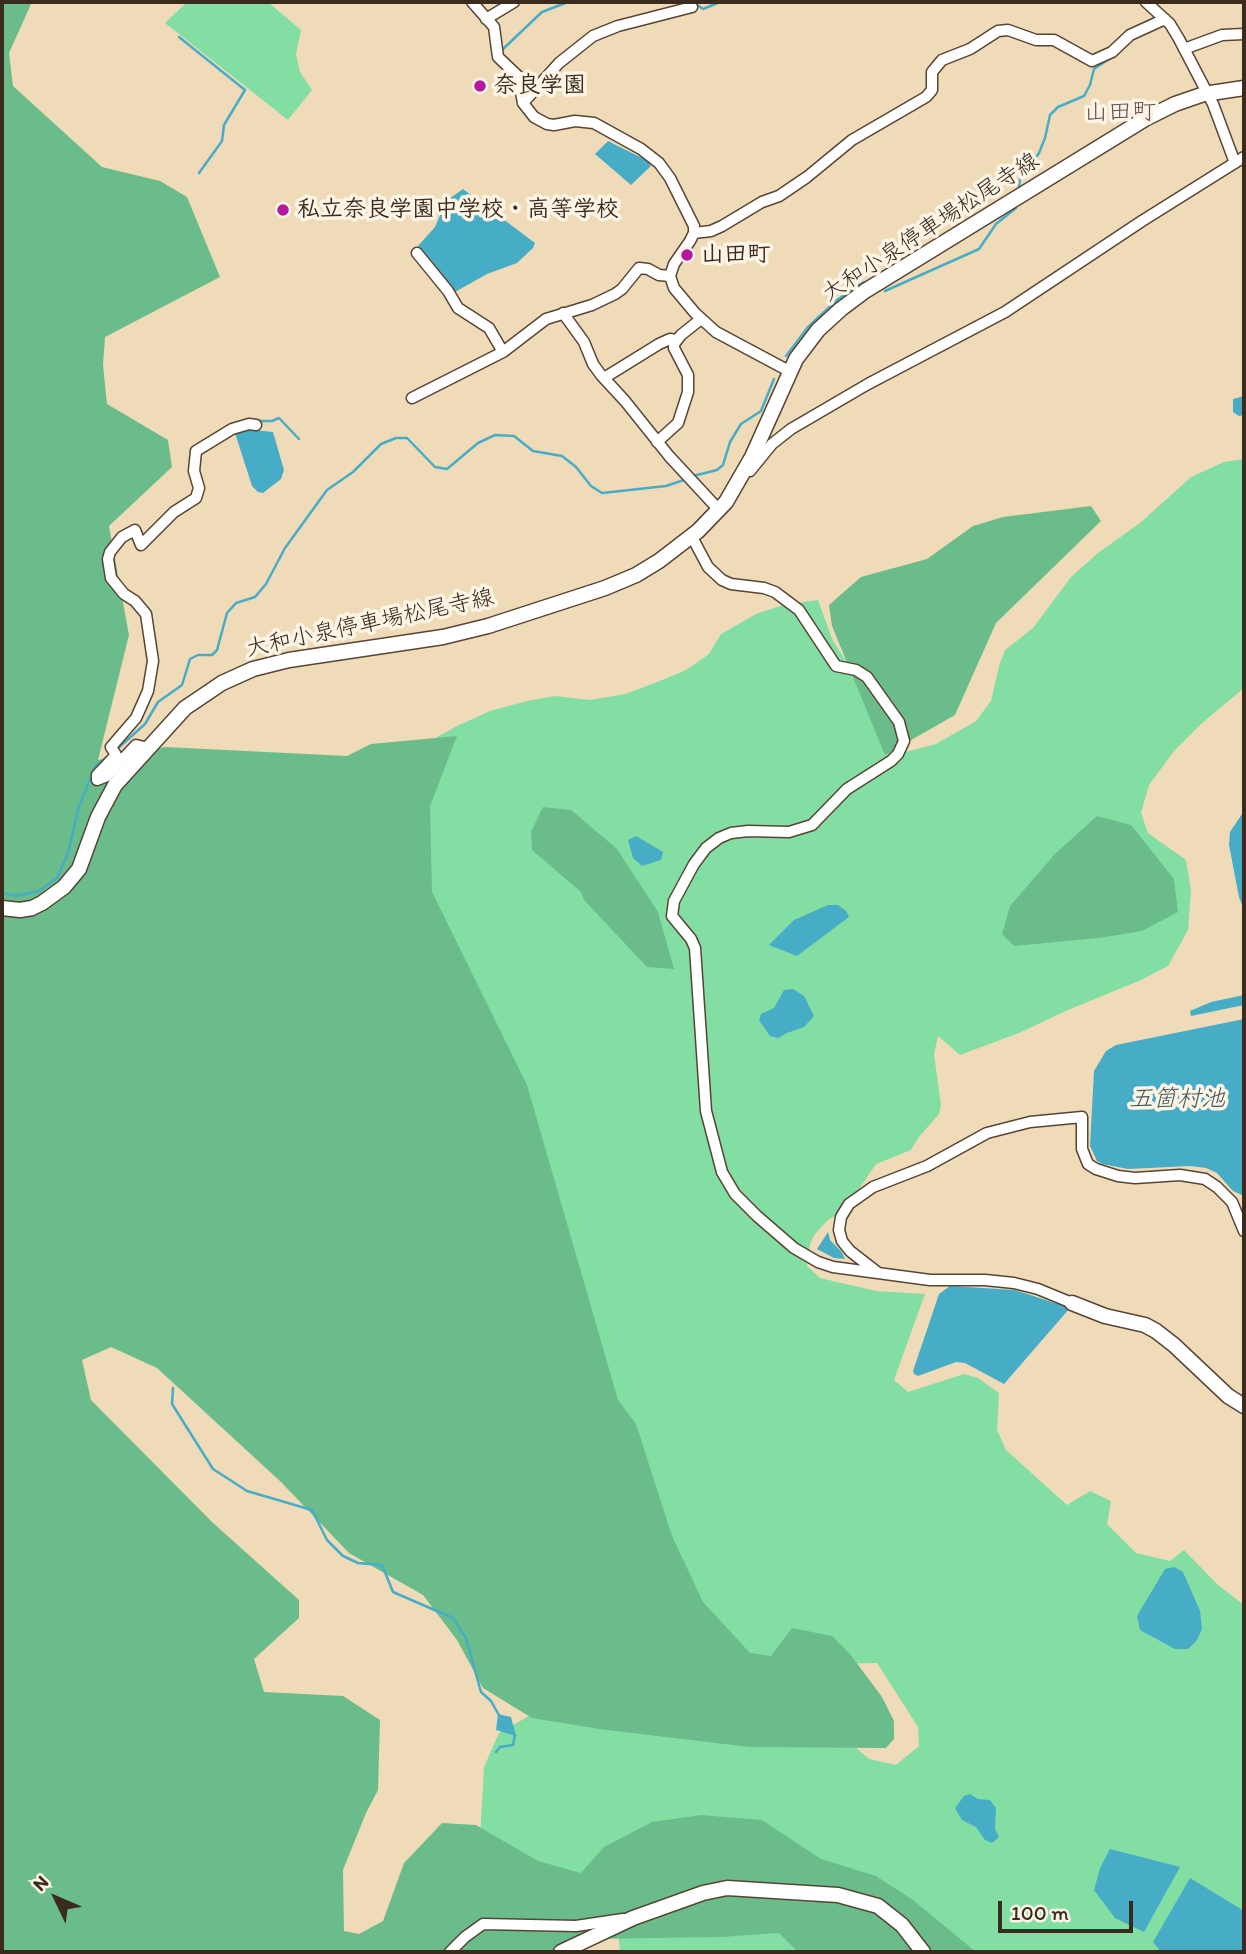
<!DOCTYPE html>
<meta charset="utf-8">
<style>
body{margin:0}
#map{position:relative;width:1246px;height:1954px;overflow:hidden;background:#f0dbb9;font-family:Itim,sans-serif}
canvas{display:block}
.frame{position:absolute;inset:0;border:4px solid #3b2a1e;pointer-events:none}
.north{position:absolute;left:21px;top:1863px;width:70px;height:70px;-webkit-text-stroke:5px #fcf5e5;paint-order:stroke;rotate:314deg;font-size:19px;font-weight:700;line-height:28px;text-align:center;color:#3b2a1e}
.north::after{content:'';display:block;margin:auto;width:24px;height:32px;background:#3b2a1e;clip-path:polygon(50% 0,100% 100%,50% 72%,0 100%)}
.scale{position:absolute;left:998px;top:1901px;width:135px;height:32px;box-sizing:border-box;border:4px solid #3b2a1e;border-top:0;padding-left:9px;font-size:21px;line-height:24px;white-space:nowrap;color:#3b2a1e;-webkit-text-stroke:5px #fcf5e5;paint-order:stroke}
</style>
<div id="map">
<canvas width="1246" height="1954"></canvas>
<div class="frame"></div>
<div class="north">N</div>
<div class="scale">100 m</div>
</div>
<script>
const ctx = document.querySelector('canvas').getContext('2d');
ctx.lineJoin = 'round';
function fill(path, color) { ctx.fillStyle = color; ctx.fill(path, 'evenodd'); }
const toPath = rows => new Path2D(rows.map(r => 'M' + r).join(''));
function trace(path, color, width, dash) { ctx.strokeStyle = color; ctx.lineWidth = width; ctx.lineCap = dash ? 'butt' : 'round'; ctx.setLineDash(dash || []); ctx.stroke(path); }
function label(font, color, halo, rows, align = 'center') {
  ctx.font = font + ' Itim,"Klee One",sans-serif'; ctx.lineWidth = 7; ctx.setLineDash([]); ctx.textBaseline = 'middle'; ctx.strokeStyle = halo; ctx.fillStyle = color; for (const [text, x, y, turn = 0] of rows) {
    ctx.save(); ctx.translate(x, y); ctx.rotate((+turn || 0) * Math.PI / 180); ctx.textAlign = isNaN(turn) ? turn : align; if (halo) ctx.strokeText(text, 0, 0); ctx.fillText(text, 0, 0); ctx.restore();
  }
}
fill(toPath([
 [187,2,268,2,301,30,296,54,300,72,312,90,288,120,165,23],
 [1244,459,1244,688,1201,724,1174,751,1149,785,1141,813,1148,833,1186,860,1191,890,1188,930,1168,966,1141,980,1068,1010,1019,1033,960,1055,938,1036,934,1054,941,1105,939,1114,918,1138,911,1150,876,1164,859,1189,845,1199,841,1212,828,1220,815,1234,810,1244,807,1266,820,1278,876,1291,925,1294,894,1380,908,1392,964,1374,978,1378,999,1393,997,1430,1006,1450,1067,1505,1090,1491,1111,1501,1107,1524,1136,1553,1170,1561,1184,1550,1218,1585,1244,1605,1244,1952,620,1952,617,1920,478,1875,484,1767,499,1733,550,1704,833,1728,869,1759,896,1765,919,1746,918,1727,877,1663,819,1664,712,1652,353,823,412,751,457,726,490,711,527,701,555,696,590,700,625,694,660,681,686,670,709,654,721,634,756,614,783,605,818,600,833,641,906,752,936,744,976,721,991,701,999,666,1005,650,1033,628,1071,577,1098,553,1140,523,1191,477,1224,462]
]), '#83dea4');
fill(toPath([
 [2,2,32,2,9,53,13,86,102,167,160,181,187,197,220,277,105,337,103,365,107,404,168,440,172,467,109,526,129,635,98,760,165,747,347,756,371,744,457,736,430,806,432,892,527,1085,618,1400,636,1424,672,1536,703,1602,750,1653,771,1656,792,1628,832,1636,850,1654,882,1697,894,1721,894,1739,886,1748,749,1747,599,1729,532,1718,483,1688,457,1640,423,1595,349,1553,281,1482,157,1368,111,1347,82,1360,91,1400,212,1522,299,1600,299,1618,254,1659,264,1692,343,1696,380,1720,378,1790,366,1813,343,1870,344,1931,359,1934,383,1921,404,1863,442,1823,476,1825,538,1861,581,1873,604,1847,652,1822,701,1815,762,1820,821,1859,876,1876,913,1900,976,1952,798,1952,779,1933,721,1937,588,1939,575,1952,2,1952],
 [1091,506,1101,521,996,623,955,715,885,755,832,626,829,605,861,577,927,559,973,526,1003,517],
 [543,807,571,810,617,849,658,912,674,969,647,967,584,900,581,892,532,850,531,832],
 [1097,816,1131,825,1174,879,1178,912,1142,931,1099,938,1014,946,1002,934,1010,906,1055,854]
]), '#6abd8a');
fill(toPath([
 [608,141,646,160,651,166,631,185,595,154],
 [463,189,535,243,533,248,517,263,487,274,455,292,418,246,435,227,446,201],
 [1244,396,1244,415,1239,416,1233,412,1233,399],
 [246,429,273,432,284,470,281,479,263,493,258,492,252,486,235,433],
 [1244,811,1244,911,1239,897,1229,845,1230,832],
 [636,836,663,852,661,860,642,866,633,858,628,840],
 [828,905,838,905,846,911,849,917,797,956,769,945,794,920],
 [793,989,804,996,814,1016,804,1027,787,1033,778,1038,770,1036,759,1020,761,1014,774,1008,784,990],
 [1244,995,1244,1005,1191,1016,1190,1011,1211,1002],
 [1244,1019,1244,1196,1233,1191,1217,1173,1206,1168,1190,1166,1128,1169,1102,1164,1097,1161,1090,1146,1094,1071,1106,1051,1116,1045],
 [828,1232,830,1240,841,1251,845,1259,834,1258,817,1249],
 [950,1286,1015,1290,1070,1308,1004,1384,965,1363,956,1362,918,1376,914,1374,913,1371,939,1294],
 [1174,1567,1183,1572,1200,1611,1202,1629,1197,1640,1188,1649,1175,1649,1140,1630,1137,1616,1165,1569],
 [498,1714,511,1717,516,1736,496,1730],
 [970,1794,978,1799,990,1800,996,1808,995,1829,999,1837,992,1843,985,1840,976,1827,962,1820,955,1808,964,1796],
 [1110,1849,1180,1867,1144,1932,1115,1918,1094,1890,1100,1868],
 [1190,1878,1244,1911,1244,1952,1161,1952,1153,1942]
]), '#47adc7');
trace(toPath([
 [693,2,703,9,720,2],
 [1222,31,1243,30],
 [179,37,245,90,224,125,222,141,199,173],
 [503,49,542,12,568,2],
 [1019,187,1021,172,1029,167,1039,153,1045,138,1050,115,1058,107,1084,96,1090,85,1094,69,1109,59],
 [885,291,979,249,996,224,1016,208],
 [786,356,808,327,837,300,864,282],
 [258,430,260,421,272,421,279,418,299,439],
 [693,476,717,470,723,465,730,442,741,424,761,411,774,379],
 [116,750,145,724,158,702,182,685,190,659,198,655,212,655,217,650,227,613,236,603,255,597,266,584,285,548,327,490,353,472,381,444,396,438,407,438,435,467,447,469,478,443,495,435,514,436,533,451,562,456,576,467,591,486,602,493,666,486,687,479],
 [2,893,16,896,39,891,57,878,68,853,78,810,95,766,111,754],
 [173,1388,172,1404,213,1469,247,1491,312,1510,327,1540,343,1556,358,1563,382,1565,393,1592,453,1618,466,1638,481,1692,491,1701,500,1717],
 [496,1752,500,1747,513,1745,515,1735]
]), '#47adc7', 2.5);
const street = toPath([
 [472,2,494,27,498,57,518,76,523,103,534,117,547,124,554,125,575,121,594,123,641,149,659,163,670,178,694,226,694,233,690,241,674,264,670,276,674,288,695,313,716,332,789,371],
 [1146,2,1170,24,1179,39,1213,104,1235,163],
 [486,19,514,2],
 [1184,49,1222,35,1244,34],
 [523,103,559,63,593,36,618,26,692,7],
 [694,233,711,231,722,226,762,202,779,196,807,177,852,140,926,97,932,90,932,72,942,60,970,49,998,31,1008,30,1036,40,1054,40,1092,61,1112,52,1130,35,1165,19],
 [417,253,448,291,458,308,489,328,503,352],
 [563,313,584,342,593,364,601,375,625,401,669,456,719,510],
 [604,378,659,344,670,339,676,340],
 [412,398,503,352,546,319,592,305,615,294,622,289,639,268,648,269,659,275,670,276],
 [657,442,678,423,688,392,688,375,674,348,674,344,681,335,701,319],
 [750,471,772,444,791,429,868,384,1005,312,1142,221,1244,157],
 [692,537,708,567,722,580,731,584,764,588,775,592,799,610,836,666,856,670,867,677,899,722,904,741,898,754,891,761,847,789,812,825,789,832,748,831,731,833,719,838,706,848,694,864,674,901,672,916,691,939,695,948,706,1111,722,1172,735,1194,757,1216,794,1248,818,1262,833,1267,930,1280,985,1280,1014,1283,1038,1289,1072,1303],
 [148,748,136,745,107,776,97,780,97,775,116,755,111,747,136,718,148,691,153,661,146,614,135,601,124,594,111,578,108,559,110,552,122,537,135,530,141,545,174,512,196,498,199,488,194,471,196,451,232,429,249,424,256,425],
 [877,1272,850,1251,842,1241,839,1230,841,1217,849,1204,873,1187,927,1166,987,1133,1030,1122,1082,1117,1082,1149,1088,1164,1096,1169,1118,1176,1135,1178,1180,1175,1205,1179,1217,1187,1232,1202,1244,1231],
 [450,1952,465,1937,483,1924,576,1926,623,1919]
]);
const secondary = toPath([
 [2,908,20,910,32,908,42,903,64,887,79,869,98,817,115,785,185,708,222,683,253,669,289,660,443,637,488,626,605,588,636,575,659,561,698,531,726,502,752,457,796,359,818,330,841,309,865,291,1145,119,1175,104,1204,94,1244,88],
 [1072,1303,1105,1316,1145,1325,1156,1331,1174,1345,1228,1396,1244,1406],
 [561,1952,633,1918,703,1893,727,1888,838,1895,878,1906,902,1925,923,1952]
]);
trace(street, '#564535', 13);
trace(secondary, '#564535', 17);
trace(street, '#fff', 10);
trace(secondary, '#fff', 14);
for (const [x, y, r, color] of [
 [480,86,7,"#b5179e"],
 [283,210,7,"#b5179e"],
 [687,255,7,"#b5179e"]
]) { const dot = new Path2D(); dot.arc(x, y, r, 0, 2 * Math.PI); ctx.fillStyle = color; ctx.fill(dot); trace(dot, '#fcf5e5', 2.5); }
label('bold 23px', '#3b2a1e', '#fcf5e5', [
 ["奈良学園",494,86],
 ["私立奈良学園中学校・高等学校",297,210],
 ["山田町",701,255]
], 'left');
label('23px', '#3b2a1e', '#fcf5e5', [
 ["大和小泉停車場松尾寺線",931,228,-33],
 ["大和小泉停車場松尾寺線",370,624,-12]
]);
label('24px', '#6e5258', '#fcf5e5', [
 ["山田町",1120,113]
]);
label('italic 24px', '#3f5859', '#fcf5e5', [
 ["五箇村池",1177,1100]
]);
</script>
